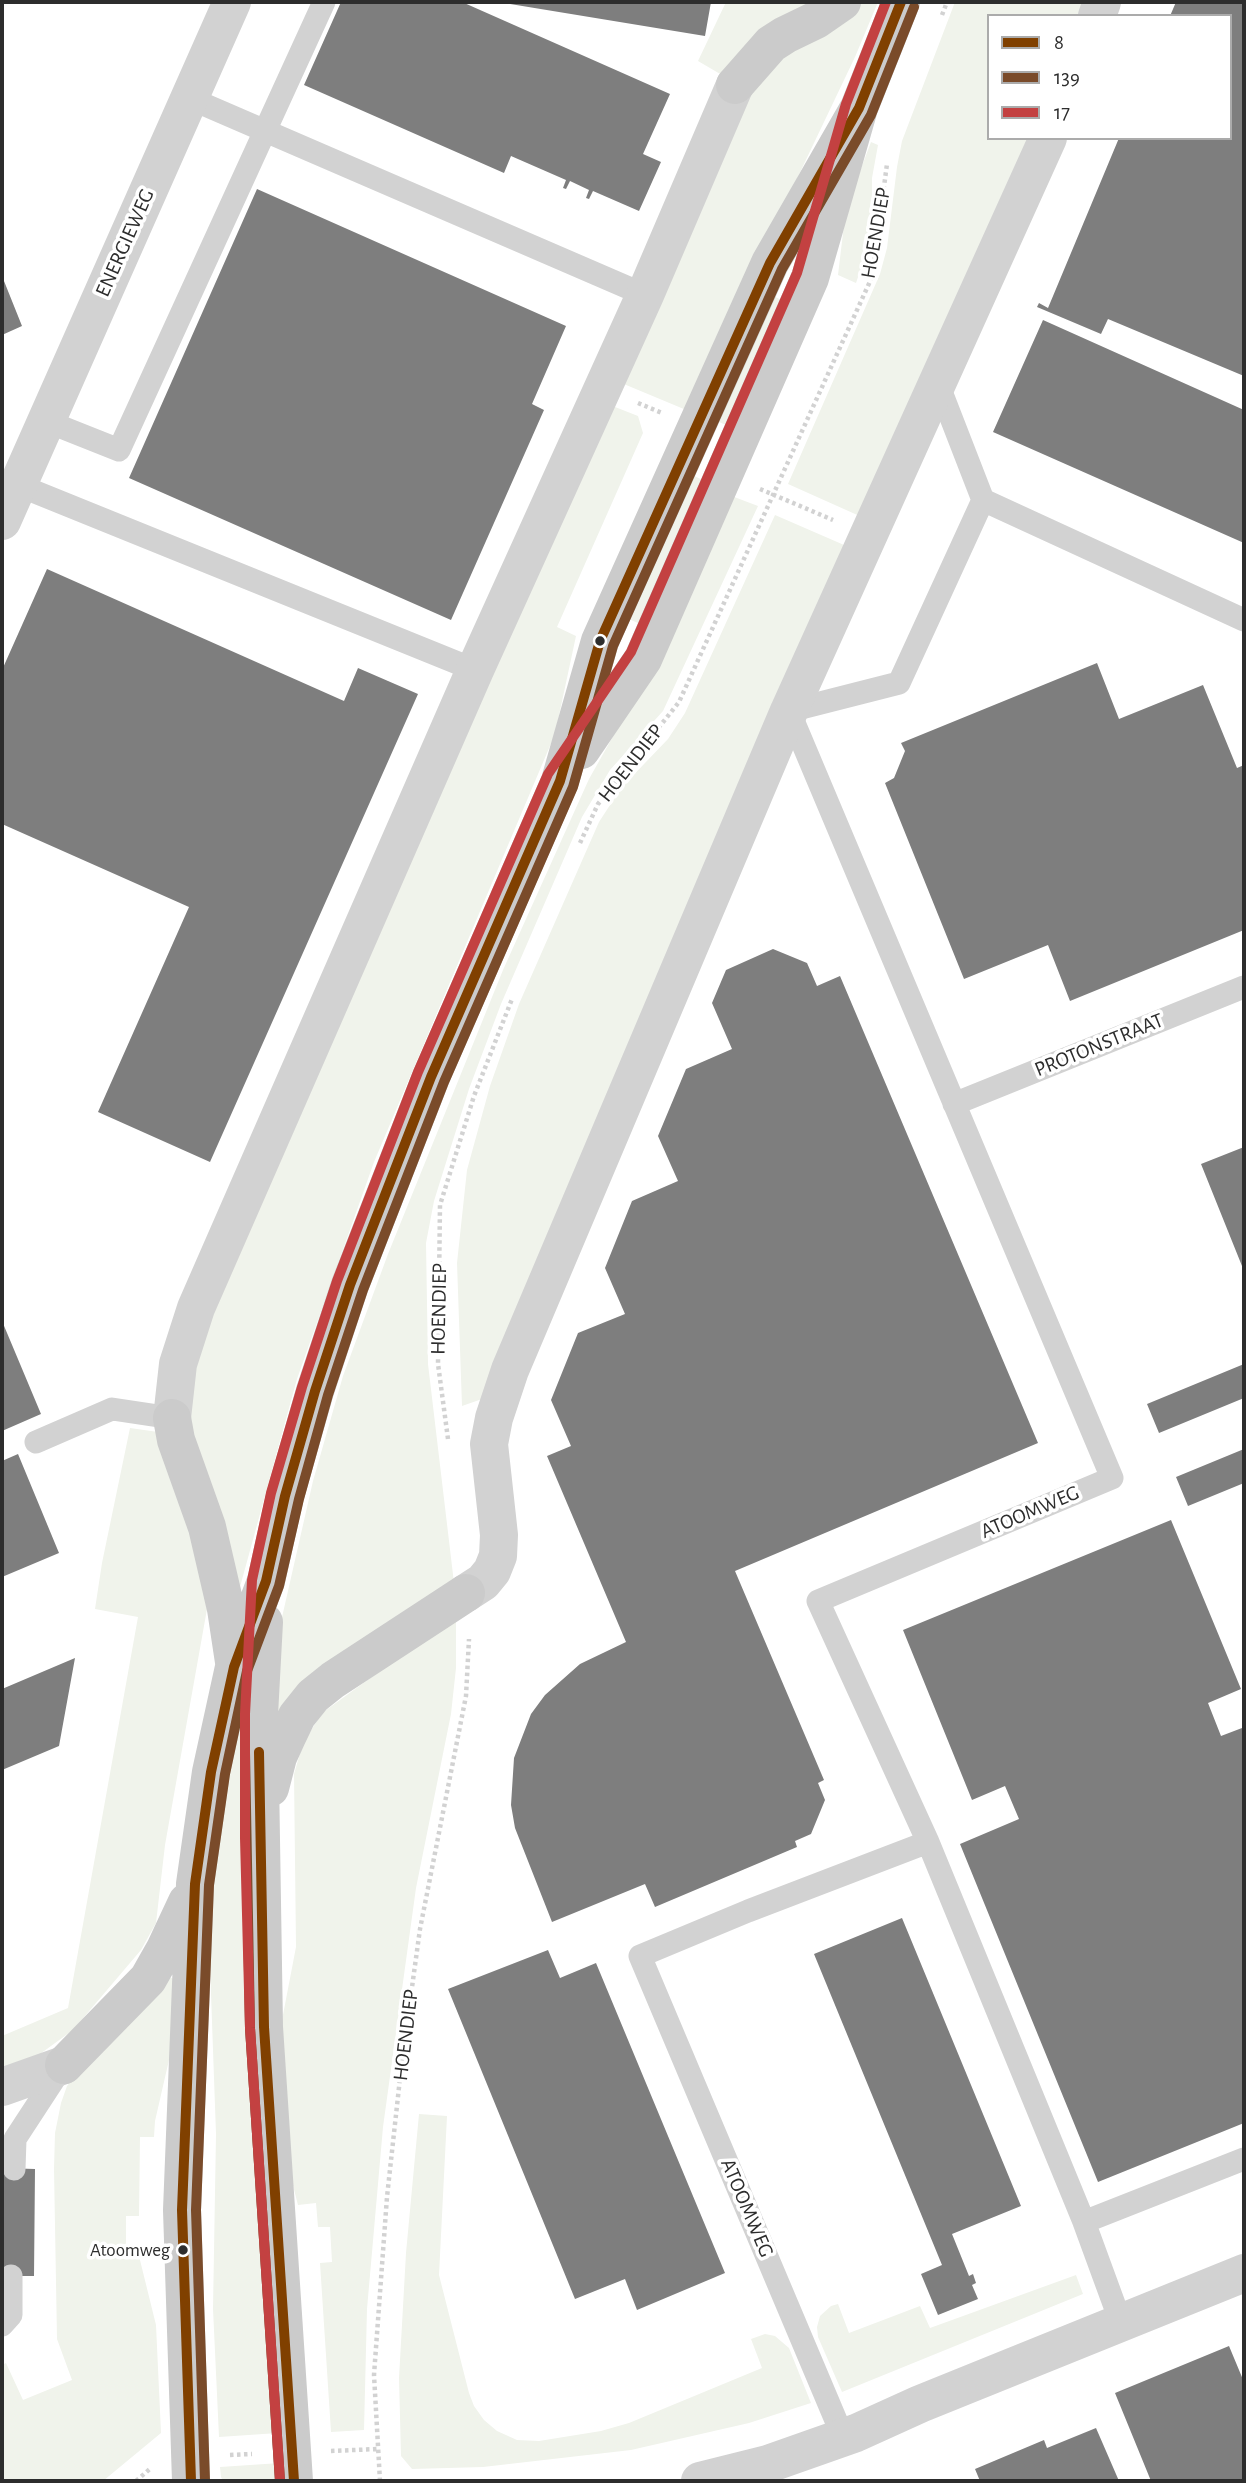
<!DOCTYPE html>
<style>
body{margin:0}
#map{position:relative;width:1246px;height:2483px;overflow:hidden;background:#fff;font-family:"Alegreya Sans",sans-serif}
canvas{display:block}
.frame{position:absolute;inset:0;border:4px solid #2d2d2d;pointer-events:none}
.legend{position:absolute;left:987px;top:14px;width:245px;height:126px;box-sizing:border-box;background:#fff;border:2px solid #ababab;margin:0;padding:9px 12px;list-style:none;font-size:21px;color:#2d2d2d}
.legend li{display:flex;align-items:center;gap:14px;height:35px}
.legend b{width:35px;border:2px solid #ababab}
</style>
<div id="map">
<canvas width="1246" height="2483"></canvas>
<div class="frame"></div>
<ul class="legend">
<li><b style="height:9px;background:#804000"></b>8</li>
<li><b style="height:9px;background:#7a4b2a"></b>139</li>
<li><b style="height:9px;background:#c34141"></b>17</li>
</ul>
</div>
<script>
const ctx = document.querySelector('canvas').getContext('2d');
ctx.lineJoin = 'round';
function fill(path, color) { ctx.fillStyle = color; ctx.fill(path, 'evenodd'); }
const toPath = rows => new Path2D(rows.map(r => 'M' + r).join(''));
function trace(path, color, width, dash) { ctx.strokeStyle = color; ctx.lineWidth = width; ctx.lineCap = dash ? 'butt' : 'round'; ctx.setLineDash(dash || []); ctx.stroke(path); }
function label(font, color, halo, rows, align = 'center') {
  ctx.font = font + ' "Alegreya Sans",sans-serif'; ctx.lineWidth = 7; ctx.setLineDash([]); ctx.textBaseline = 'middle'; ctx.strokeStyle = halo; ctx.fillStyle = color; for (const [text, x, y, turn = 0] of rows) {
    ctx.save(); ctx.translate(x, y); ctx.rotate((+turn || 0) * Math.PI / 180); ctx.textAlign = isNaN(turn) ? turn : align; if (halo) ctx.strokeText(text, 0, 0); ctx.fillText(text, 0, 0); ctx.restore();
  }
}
fill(toPath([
 [726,2,818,2,727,78,698,61],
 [861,2,878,2,855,57,772,231,691,412,619,382,758,76],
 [955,2,1091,2,1085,16,989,16,989,138,1035,138,864,518,788,484,880,274,887,248,897,167,902,141],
 [871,142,878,145,872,178,872,221,862,265,856,283,838,275,846,208],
 [767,293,788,303,733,428,712,419],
 [610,405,638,416,643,433,557,627,576,636,555,734,374,1162,297,1379,240,1587,186,1432,197,1332],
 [688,473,709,483,645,626,624,617],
 [729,495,758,506,663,711,610,770,582,817,501,1004,469,1089,434,1201,426,1243,428,1364,454,1583,273,1723,275,1648,313,1481,343,1376,388,1254,503,970,589,779,647,676],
 [775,515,851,548,482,1399,462,1406,457,1263,467,1170,490,1086,519,1004,599,822,621,788,668,739,685,713],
 [130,1428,158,1432,196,1534,207,1609,165,1845,156,1923,141,1950,73,2030,40,2054,2,2070,2,2036,68,2008,138,1617,95,1609,102,1563],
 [456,1616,456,1668,451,1714,416,1888,383,2127,367,2309,364,2430,331,2432,320,2263,332,2262,330,2227,318,2227,316,2203,298,2205,288,2166,282,2020,296,1947,294,1774,303,1743,322,1713],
 [237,1706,247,1710,278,2433,219,2437,213,2309,216,2134,208,1910],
 [170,1977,175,1980,177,2025,155,2121,154,2137,140,2137,139,2216,126,2216,126,2251,138,2252,156,2325,161,2433,103,2481,5,2481,2,2476,2,2365,6,2363,23,2400,72,2380,57,2339,54,2169,55,2133,61,2103,67,2086,107,2037],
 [419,2114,447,2116,439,2275,469,2393,474,2406,484,2420,497,2431,517,2440,539,2441,601,2431,629,2423,762,2368,751,2339,765,2334,775,2336,789,2348,811,2403,749,2423,631,2450,483,2467,412,2469,401,2456,399,2378,406,2253],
 [1076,2275,1083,2294,842,2392,818,2337,817,2327,820,2316,831,2306,838,2304,849,2333,920,2306,930,2328],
 [280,2463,281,2481,223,2481,221,2477,220,2467]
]), '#f0f3eb');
fill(toPath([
 [341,2,462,2,670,94,643,154,661,162,639,211,593,191,589,199,586,198,589,190,570,181,566,189,563,188,566,180,511,156,504,173,304,85],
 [498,2,711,2,705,36],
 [1176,2,1244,2,1244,376,1108,319,1101,334,1037,307,1039,303,1048,308,1119,138,1230,138,1230,16,1170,16],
 [257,189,566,326,532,404,544,410,451,620,129,478],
 [2,276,22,326,2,335],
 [1043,320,1244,410,1244,543,993,432],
 [47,569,344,701,358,668,418,694,210,1162,98,1112,189,907,2,824,2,670],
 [1097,663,1119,719,1203,685,1237,768,1244,765,1244,930,1070,1001,1048,945,964,979,885,783,894,778,905,751,901,743],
 [773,949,807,963,817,986,840,976,1038,1443,735,1571,824,1780,818,1783,825,1800,811,1834,795,1841,797,1847,655,1907,645,1884,552,1922,515,1828,511,1805,514,1758,531,1714,545,1695,580,1664,626,1642,547,1456,571,1446,551,1400,578,1333,625,1314,605,1268,632,1201,678,1181,658,1136,686,1069,732,1049,712,1003,726,970],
 [1244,1147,1244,1271,1201,1164],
 [2,1321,41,1414,2,1431],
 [1244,1364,1244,1398,1159,1433,1147,1404],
 [1244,1449,1244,1483,1188,1506,1176,1477],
 [18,1454,59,1553,2,1577,2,1461],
 [1171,1520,1241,1689,1208,1703,1221,1736,1242,1728,1244,1735,1244,2123,1098,2182,960,1844,1019,1819,1005,1786,972,1800,903,1630],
 [75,1658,59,1746,2,1770,2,1689],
 [902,1918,1021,2206,952,2234,969,2276,973,2274,976,2283,972,2285,978,2299,938,2315,921,2274,942,2265,814,1954],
 [548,1950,560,1978,596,1963,725,2273,637,2310,625,2279,575,2299,448,1989],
 [2,2168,35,2169,34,2276,2,2276],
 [1229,2346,1244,2382,1244,2481,1151,2481,1115,2393],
 [1096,2428,1119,2481,980,2481,975,2469,1044,2440,1047,2448]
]), '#7e7e7e');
trace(toPath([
 [942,15,947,2],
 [638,403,662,413],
 [760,489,833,520],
 [580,843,598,804,679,702,773,495,872,277,887,164],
 [448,1439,438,1364,440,1205,474,1096,512,999],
 [331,2451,378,2449],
 [230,2455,252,2454],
 [136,2481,151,2468],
 [380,2481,374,2375,387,2197,402,2060,420,1929,466,1696,469,1639]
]), '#d2d2d2', 4.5, [3.5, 3.5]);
trace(toPath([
 [189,98,645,295],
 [938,384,983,500,1244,620],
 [46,421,119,450,324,2],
 [18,485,475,670],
 [983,500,899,683,789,711,1112,1478,818,1601,928,1842,1084,2222,1121,2323],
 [954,1104,1244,987],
 [36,1442,112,1409,172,1418],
 [14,2169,15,2139,62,2067],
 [1084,2222,1244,2159],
 [2,2325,11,2315,11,2276],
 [843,2437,640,1956,748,1911,928,1842]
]), '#d2d2d2', 23);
trace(toPath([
 [1097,16,1102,2],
 [2,521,232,2],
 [172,1418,178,1364,196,1308,475,670,645,295,735,85],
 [466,1593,483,1582,492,1571,498,1556,499,1535,489,1444,494,1418,510,1370,789,711,1048,138],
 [2,2087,64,2065],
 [700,2481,768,2464,856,2433,920,2404,1244,2273]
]), '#d2d2d2', 38);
trace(toPath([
 [735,85,771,44,785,35,816,20,842,2],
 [581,750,643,659,810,278,859,108,901,2],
 [172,1418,176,1440,207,1527,226,1609,234,1662],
 [264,1622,259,1715,264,2027,294,2481],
 [270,1788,278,1757,287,1737,297,1716,313,1696,333,1680,466,1593],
 [64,2065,148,1979,165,1949,187,1902],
 [191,2481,182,2210,195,1884,211,1772,234,1667,266,1581,285,1496,315,1391,350,1285,431,1077,560,781,600,641,770,263,859,108]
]), '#cbcbcb', 38);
trace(toPath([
 [259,1752,264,2027,294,2481],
 [191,2481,182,2210,195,1884,211,1772,234,1667,266,1581,285,1496,315,1391,350,1285,431,1077,560,781,600,641,770,263,859,108,901,2]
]), '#804000', 10);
trace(toPath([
 [245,1752,250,2028,280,2481],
 [205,2481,196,2210,209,1885,225,1774,247,1671,279,1586,299,1499,328,1395,363,1290,444,1082,573,787,613,646,782,269,871,115,914,7]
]), '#7a4b2a', 10);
trace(toPath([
 [280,2481,250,2028,245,1838,245,1714,252,1580,271,1493,302,1387,337,1281,418,1072,548,774,631,652,797,273,846,104,886,2]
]), '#c34141', 10);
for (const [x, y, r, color] of [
 [600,641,6,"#2d2d2d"],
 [183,2250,6,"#2d2d2d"]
]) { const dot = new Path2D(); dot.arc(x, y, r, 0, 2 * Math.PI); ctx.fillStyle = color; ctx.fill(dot); trace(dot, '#fff', 2.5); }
label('19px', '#2d2d2d', '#fff', [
 ["Atoomweg",170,2250]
], 'right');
label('21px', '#2d2d2d', '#fff', [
 ["HOENDIEP",876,233,-80],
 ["ENERGIEWEG",125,243,-66],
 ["HOENDIEP",631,763,-52],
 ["PROTONSTRAAT",1099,1045,-22],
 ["HOENDIEP",439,1309,-89],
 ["ATOOMWEG",1030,1512,-23],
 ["HOENDIEP",406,2035,-83],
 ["ATOOMWEG",747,2208,67]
]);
</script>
